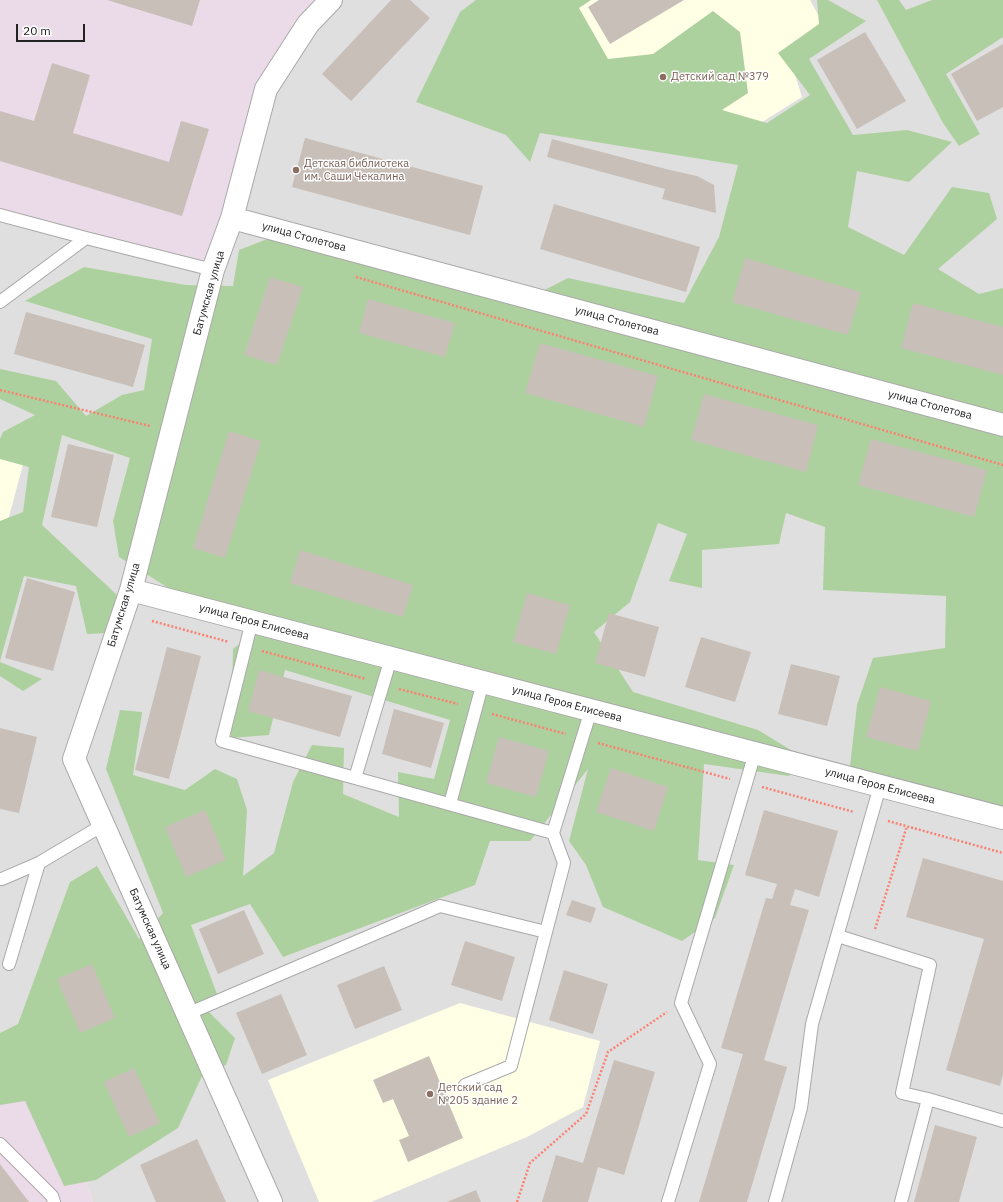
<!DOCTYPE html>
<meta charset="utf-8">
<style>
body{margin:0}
#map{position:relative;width:1003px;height:1202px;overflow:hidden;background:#f2efe9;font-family:"IBM Plex Sans",sans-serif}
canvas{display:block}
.scale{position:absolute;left:16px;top:24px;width:69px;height:18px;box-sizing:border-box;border:2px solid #222;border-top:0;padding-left:5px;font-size:12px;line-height:14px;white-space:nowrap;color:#222;-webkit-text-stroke:3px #fff;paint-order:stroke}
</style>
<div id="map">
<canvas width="1003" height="1202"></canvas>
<div class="scale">20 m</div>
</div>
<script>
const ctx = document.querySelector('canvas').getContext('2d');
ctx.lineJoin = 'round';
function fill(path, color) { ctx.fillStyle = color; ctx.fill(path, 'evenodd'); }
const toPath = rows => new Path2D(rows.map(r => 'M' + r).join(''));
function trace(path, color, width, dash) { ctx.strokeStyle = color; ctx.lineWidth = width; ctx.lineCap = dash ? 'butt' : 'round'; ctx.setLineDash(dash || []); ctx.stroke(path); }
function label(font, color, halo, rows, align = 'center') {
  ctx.font = font + ' "IBM Plex Sans",sans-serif'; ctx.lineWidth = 3; ctx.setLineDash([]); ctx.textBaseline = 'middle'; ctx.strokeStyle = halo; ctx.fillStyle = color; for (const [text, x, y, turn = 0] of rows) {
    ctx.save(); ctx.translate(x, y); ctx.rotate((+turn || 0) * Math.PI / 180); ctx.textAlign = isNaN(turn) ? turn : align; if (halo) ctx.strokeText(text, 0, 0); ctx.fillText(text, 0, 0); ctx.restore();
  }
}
fill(toPath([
 [331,0,1003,0,1003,1202,93,1202,86,1181,0,1049,0,215,266,89]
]), '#e0dfdf');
fill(toPath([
 [0,0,331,0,266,89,213,270,0,215],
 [0,1049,86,1181,93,1202,0,1202]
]), '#ebdbe8');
fill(toPath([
 [509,0,810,0,828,33,789,56,802,97,732,141],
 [0,439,28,446,0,550],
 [460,1003,600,1041,583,1107,527,1137,371,1202,319,1202,268,1080]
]), '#ffffe5');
fill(toPath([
 [476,0,591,0,579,8,608,59,653,54,713,11,740,32,748,93,722,110,767,123,810,95,778,53,819,24,817,0,828,0,866,21,809,59,853,135,907,130,952,142,909,182,857,171,848,227,904,255,952,187,989,193,997,219,938,269,979,294,1003,288,1003,811,850,766,857,705,873,658,945,648,946,596,823,590,825,527,786,513,779,544,702,550,702,588,669,581,687,534,658,523,630,602,594,632,633,692,758,730,804,758,789,776,704,764,698,860,734,865,715,918,682,941,603,907,586,865,569,841,588,769,530,841,490,841,475,885,283,957,250,904,191,925,217,994,199,1002,235,1038,226,1065,202,1076,178,1128,96,1180,64,1186,25,1101,0,1105,0,1033,18,1024,70,882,97,866,139,939,163,913,106,769,120,710,142,712,133,775,185,790,215,769,237,779,247,810,243,876,274,853,293,782,312,745,344,748,343,794,399,817,398,772,434,779,450,720,285,670,269,735,231,738,233,649,270,621,178,594,119,557,113,521,130,458,62,435,42,525,117,595,108,633,87,634,76,586,24,576,0,661,0,521,23,512,29,467,0,459,0,439,3,432,35,415,0,399,0,369,56,381,86,416,122,395,144,390,152,339,25,301,84,267,186,285,233,286,239,250,270,238,517,304,568,278,684,303,719,237,738,165,540,133,530,162,506,135,416,102,460,12],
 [877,0,899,0,906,10,932,0,1003,0,1003,37,946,74,980,134,959,146,943,123],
 [0,662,42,679,23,691,0,676]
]), '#add19e');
fill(toPath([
 [107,0,200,0,192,26],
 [391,0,410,0,430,18,351,101,322,74],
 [599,0,684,0,610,44,588,7],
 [865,32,906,101,857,129,817,60],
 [1003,44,1003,107,977,121,951,74],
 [52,63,90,75,73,133,169,162,181,121,209,129,182,216,0,161,0,111,34,121],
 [305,138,483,186,470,235,292,187],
 [552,139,670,170,697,176,714,185,716,213,662,199,665,189,547,157],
 [554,204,700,247,686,292,540,249],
 [745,258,861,292,848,335,732,302],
 [270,277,303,287,277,365,244,355],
 [368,299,455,323,445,357,359,333],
 [913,303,1003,327,1003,375,901,348],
 [26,312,145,345,133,387,14,354],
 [540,343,658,376,644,427,525,393],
 [704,394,818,425,806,472,691,440],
 [229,431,261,441,225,558,193,548],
 [871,439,987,470,974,517,858,485],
 [68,444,114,455,97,527,51,517],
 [300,550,413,585,403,617,290,583],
 [27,578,75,592,53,671,5,658],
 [527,593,570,605,556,654,513,642],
 [609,613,659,627,645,677,595,663],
 [701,637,751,652,735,702,685,687],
 [167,647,201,656,169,779,135,770],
 [791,664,840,676,827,726,778,714],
 [259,670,352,696,340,737,248,711],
 [880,687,931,701,918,751,866,737],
 [394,709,444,723,431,768,382,754],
 [0,728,37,737,19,813,0,809],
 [499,737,549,751,536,797,486,783],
 [611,768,668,787,654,831,596,812],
 [205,810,226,860,186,877,165,827],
 [764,810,838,831,819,897,795,889,790,905,809,910,764,1060,787,1067,747,1202,699,1202,743,1054,721,1048,766,898,772,899,777,884,745,875],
 [923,858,1003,881,1003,1074,1000,1086,946,1070,984,939,906,917],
 [572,900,596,908,591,923,566,915],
 [244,910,264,954,218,974,199,929],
 [465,941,515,957,502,1001,451,985],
 [92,964,115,1018,80,1033,57,979],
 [384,966,402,1010,355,1029,337,985],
 [564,970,608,984,593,1034,549,1020],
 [281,994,307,1055,262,1074,236,1013],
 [429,1056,463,1138,408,1162,399,1140,409,1136,393,1099,383,1103,373,1080],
 [614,1060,655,1072,624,1175,598,1167,588,1202,542,1202,556,1155,583,1163],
 [134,1068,160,1123,129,1137,104,1082],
 [935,1125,977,1137,959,1202,914,1202],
 [197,1139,226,1202,156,1202,140,1165],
 [0,1164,29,1202,0,1202],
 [476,1190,481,1202,447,1202]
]), '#c7bfb8');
const lane = toPath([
 [0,215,86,238,213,270],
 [0,302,86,238],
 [252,621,222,741,553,833,591,710],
 [355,778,391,658],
 [450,804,483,682],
 [0,879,2,879,39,863,103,825],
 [838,936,930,965,902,1093,928,1099,1003,1121],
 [9,964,39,863],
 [187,1014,440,906,546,932],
 [465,1085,511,1066,564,863,553,833],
 [0,1144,52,1196,54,1202],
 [668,1202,710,1064,681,1003,755,753],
 [775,1202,801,1108,812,1024,880,786],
 [901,1202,928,1099]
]);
const street = toPath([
 [232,218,1003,425],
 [131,590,1003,818],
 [271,1202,74,759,131,590,213,270,232,218,266,89,308,24,331,0]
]);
trace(lane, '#a9a9a9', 14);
trace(street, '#a9a9a9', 24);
trace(toPath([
 [356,277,1003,465],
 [0,390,150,426],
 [152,621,229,642],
 [262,651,366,679],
 [399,689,458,704],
 [492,714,566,734],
 [598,743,730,779],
 [762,787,854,812],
 [888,821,1003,853],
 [875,929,907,826],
 [517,1202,530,1163,586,1114,608,1052,667,1012]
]), '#fa8072', 2.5, [2, 2]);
trace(lane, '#fff', 12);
trace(street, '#fff', 22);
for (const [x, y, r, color] of [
 [663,77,4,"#8d6e63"],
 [296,170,4,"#8d6e63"],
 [430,1094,4,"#8d6e63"]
]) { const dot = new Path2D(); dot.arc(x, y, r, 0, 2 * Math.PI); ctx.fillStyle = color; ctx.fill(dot); trace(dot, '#fff', 1.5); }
label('11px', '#785e54', '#fff', [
 ["Детский сад №379",671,77],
 ["Детская библиотека",304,164],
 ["им. Саши Чекалина",304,177],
 ["Детский сад",438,1088],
 ["№205 здание 2",438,1101]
], 'left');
label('11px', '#222', '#fff', [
 ["улица Столетова",304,237,15],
 ["Батумская улица",209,293,-74],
 ["улица Столетова",617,321,15],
 ["улица Столетова",930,405,15],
 ["Батумская улица",124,605,-73],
 ["улица Героя Елисеева",254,622,15],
 ["улица Героя Елисеева",567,704,15],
 ["улица Героя Елисеева",880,786,15],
 ["Батумская улица",150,929,66]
]);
</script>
